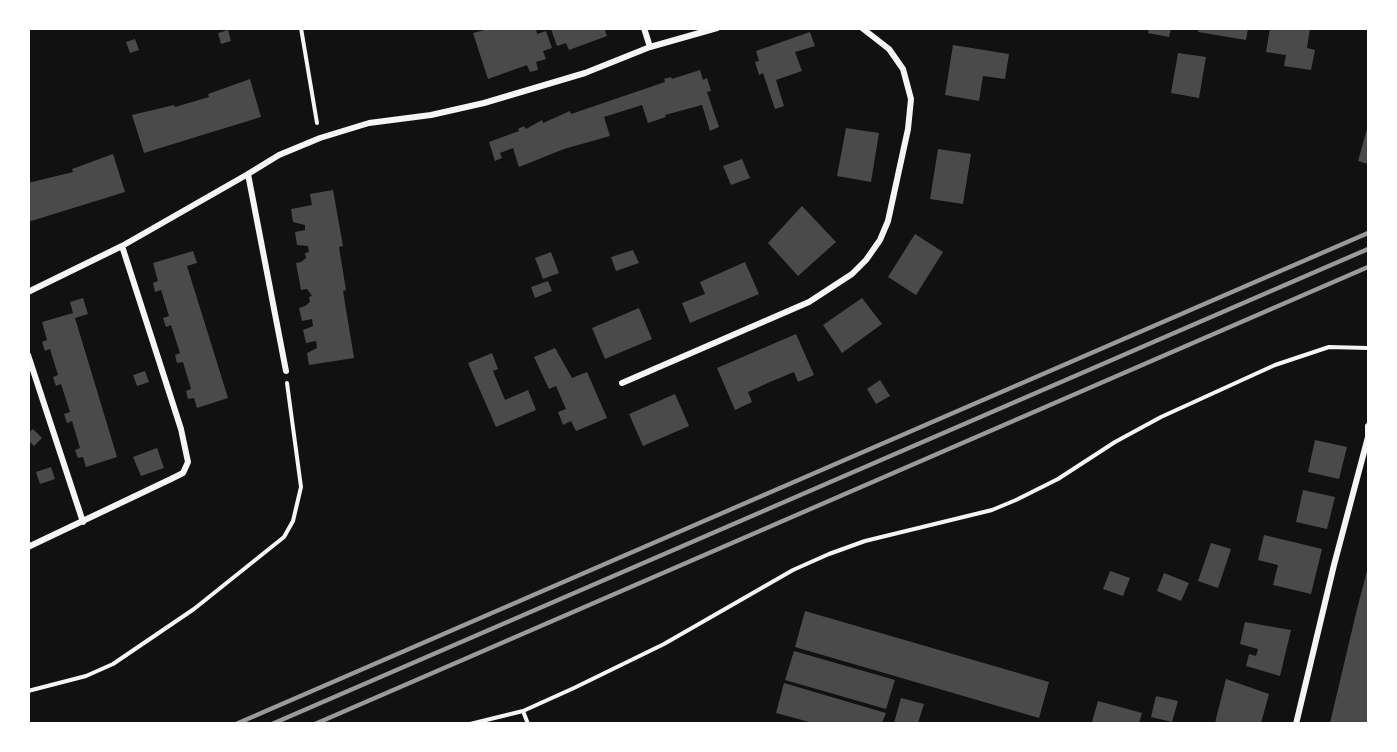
<!DOCTYPE html>
<style>
body{margin:0}
#map{position:relative;width:1397px;height:752px;overflow:hidden;background:#111;font-family:Mulish,sans-serif}
canvas{display:block}
.frame{position:absolute;inset:0;border:30px solid #fff;pointer-events:none}
</style>
<div id="map">
<canvas width="1397" height="752"></canvas>
<div class="frame"></div>
</div>
<script>
const ctx = document.querySelector('canvas').getContext('2d');
ctx.lineJoin = 'round';
function fill(path, color) { ctx.fillStyle = color; ctx.fill(path, 'evenodd'); }
const toPath = rows => new Path2D(rows.map(r => 'M' + r).join(''));
function trace(path, color, width, dash) { ctx.strokeStyle = color; ctx.lineWidth = width; ctx.lineCap = dash ? 'butt' : 'round'; ctx.setLineDash(dash || []); ctx.stroke(path); }
fill(toPath([
 [492,28,536,28,537,34,546,31,552,48,543,51,546,59,536,62,538,70,530,72,527,65,488,79,473,33],
 [553,28,604,28,607,36,569,50,566,43,557,46,551,29],
 [1149,28,1171,28,1169,37,1148,33],
 [1199,28,1248,28,1246,40,1198,32],
 [1270,28,1310,28,1307,48,1315,50,1311,70,1284,66,1286,55,1266,52],
 [228,30,231,41,221,44,218,33],
 [810,32,815,46,795,52,802,71,776,80,784,106,775,109,763,73,759,75,755,62,759,61,756,51],
 [135,39,139,50,130,53,126,42],
 [953,45,1009,54,1005,79,983,76,979,101,945,95],
 [1178,53,1206,57,1199,98,1171,93],
 [700,70,703,80,707,78,711,91,707,92,719,127,710,131,702,105,665,115,666,117,648,123,642,105,604,117,610,136,564,149,519,167,513,148,500,153,502,158,495,161,489,142,519,131,518,129,524,126,526,129,542,120,543,123,570,111,571,114,665,82,664,79,671,77,672,79],
 [250,79,261,117,144,153,132,115,174,105,175,107,209,97,208,94],
 [1368,125,1368,164,1358,161],
 [846,128,879,133,871,182,837,176],
 [938,149,971,154,963,204,930,199],
 [113,154,125,192,28,222,28,183,73,172,72,169],
 [742,159,750,178,731,185,723,166],
 [333,190,343,246,339,247,346,290,343,291,354,358,309,365,307,353,317,348,316,341,306,343,303,330,313,326,312,319,302,321,299,308,305,306,310,302,309,297,312,296,307,289,301,290,296,263,301,262,306,258,305,253,309,252,308,246,297,245,295,232,305,230,305,225,293,222,291,209,312,205,310,194],
 [802,206,836,242,798,276,768,243],
 [915,234,943,252,916,295,888,277],
 [633,250,639,263,616,271,611,257],
 [193,251,197,263,187,266,228,398,197,408,194,398,188,399,186,391,191,389,183,362,177,363,175,355,180,353,171,325,166,327,163,318,169,316,161,290,155,292,153,283,158,281,153,263],
 [551,252,559,273,543,279,535,258],
 [745,262,759,294,690,323,682,303,705,294,700,282],
 [548,281,552,291,535,298,531,287],
 [83,298,88,314,75,318,117,457,86,467,83,457,78,458,75,450,80,448,72,421,67,423,64,414,70,412,61,384,56,386,53,377,58,375,50,349,45,351,42,342,47,340,42,322,73,313,70,302],
 [862,298,882,324,842,353,823,325],
 [639,308,652,339,605,359,592,328],
 [796,334,814,375,798,382,794,372,770,382,748,392,752,402,735,410,717,368],
 [555,348,572,378,587,372,607,418,576,431,571,421,563,425,558,412,566,409,556,386,549,389,534,357],
 [492,353,498,369,493,371,505,400,528,390,536,410,496,427,468,363],
 [145,371,149,382,137,386,133,375],
 [880,380,890,396,876,404,867,389],
 [675,394,689,426,643,446,629,414],
 [33,429,42,438,34,446,28,440,28,433],
 [1315,440,1347,447,1339,479,1308,472],
 [157,448,164,468,141,476,133,457],
 [51,467,55,479,40,484,36,472],
 [1303,490,1335,497,1327,529,1296,522],
 [1264,535,1322,549,1311,594,1273,585,1278,565,1258,560],
 [1211,543,1231,549,1218,588,1198,581],
 [1368,567,1368,723,1330,723,1357,609],
 [1110,571,1130,578,1123,596,1103,589],
 [1164,573,1189,583,1181,601,1157,591],
 [805,611,1049,682,1039,718,795,647],
 [1245,622,1291,630,1280,676,1246,666,1249,654,1256,656,1258,649,1240,644],
 [794,651,895,680,886,709,785,680],
 [1226,679,1269,694,1261,723,1215,723],
 [784,683,886,713,882,723,813,723,776,713],
 [1156,696,1178,701,1172,722,1151,717],
 [901,698,924,704,918,723,894,723],
 [1098,701,1142,713,1139,723,1092,722]
]), '#4a4a4a');
trace(toPath([
 [301,28,317,123],
 [28,691,86,676,113,664,194,609,284,537,293,521,301,487,287,383],
 [523,711,528,724],
 [470,724,523,711,574,688,664,644,793,570,829,554,865,541,992,510,1016,500,1058,479,1115,442,1161,417,1275,365,1329,347,1368,348]
]), '#f5f5f5', 4);
trace(toPath([
 [644,28,650,47],
 [248,174,279,155,320,138,369,123,431,115,484,103,585,73,650,47,717,28],
 [28,292,122,246,248,174,286,371],
 [28,355,83,522],
 [622,383,809,302,852,274,866,260,880,240,888,221,908,129,911,99,903,69,889,49,862,28],
 [1368,437,1368,426],
 [28,547,171,479,183,473,188,462,181,429,122,246],
 [1296,724,1334,565,1368,437]
]), '#f5f5f5', 6);
trace(toPath([
 [236,724,1368,233],
 [272,724,1368,249],
 [315,724,1368,267]
]), '#9a9a9a', 4.5);
</script>
